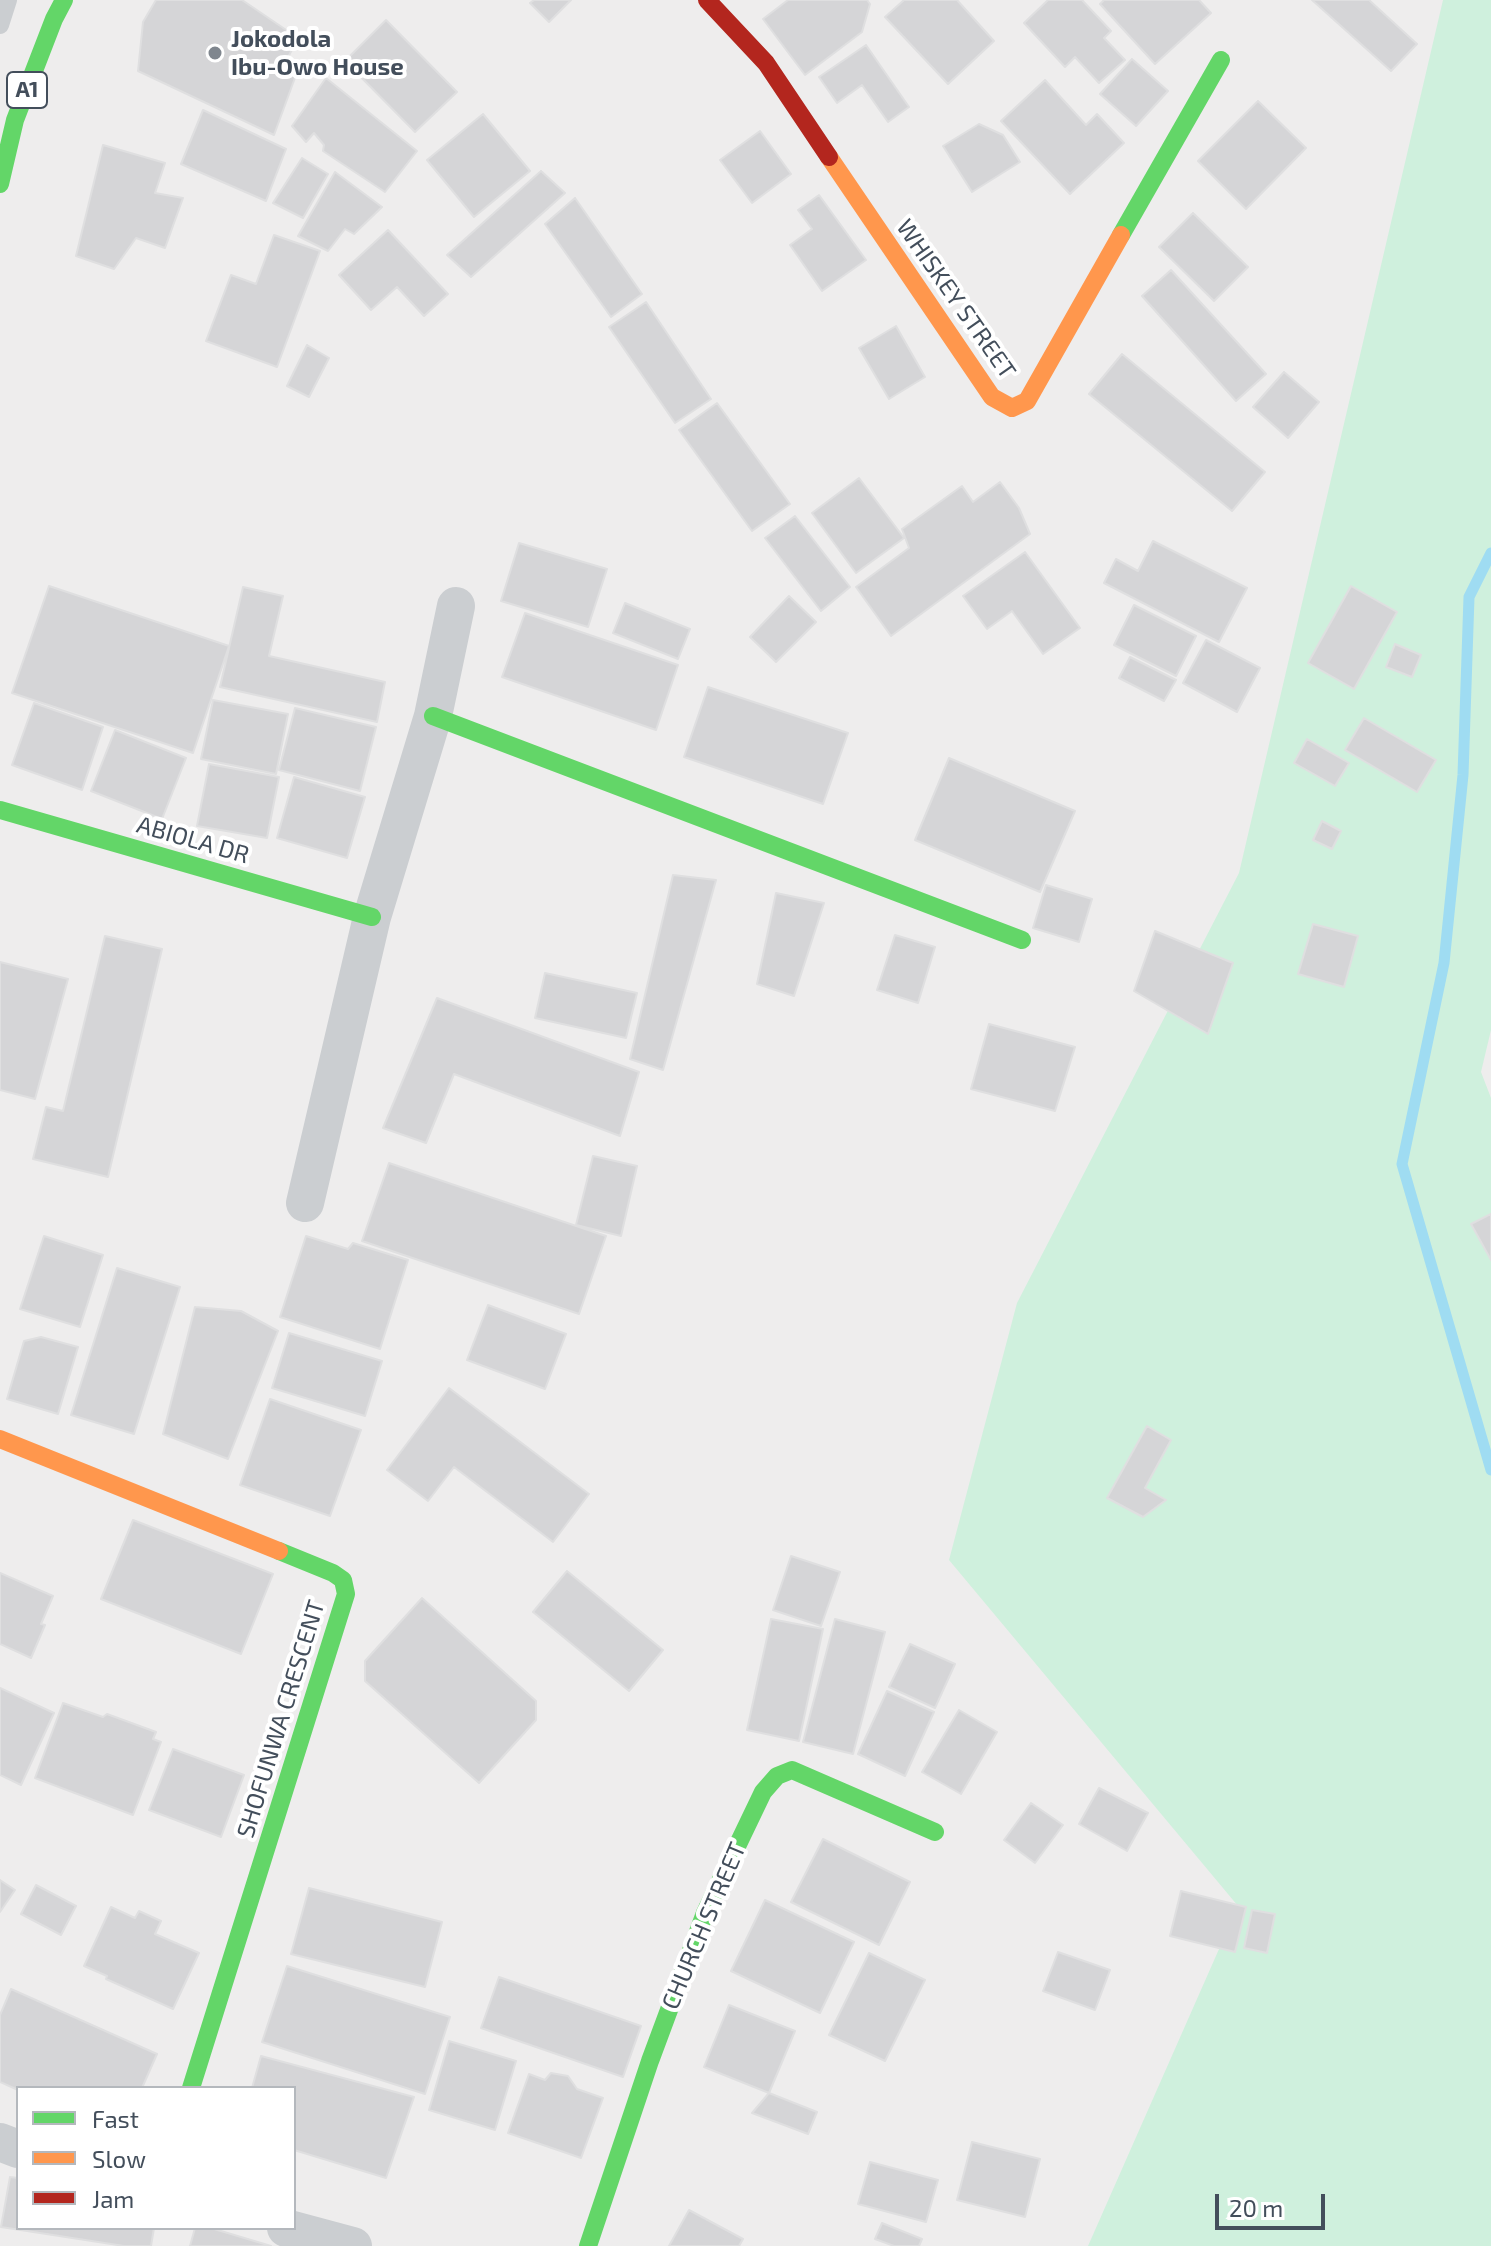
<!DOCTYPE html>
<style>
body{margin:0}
#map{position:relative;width:1491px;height:2246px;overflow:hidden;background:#eeeded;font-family:"Exo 2",sans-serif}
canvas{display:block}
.legend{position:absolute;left:16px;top:2086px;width:280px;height:144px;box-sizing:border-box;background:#fff;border:2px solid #b4b8bd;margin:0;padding:10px 14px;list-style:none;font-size:24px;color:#434e5b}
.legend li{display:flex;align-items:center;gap:16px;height:40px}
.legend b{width:40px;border:2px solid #b4b8bd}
.scale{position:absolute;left:1215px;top:2194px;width:110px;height:36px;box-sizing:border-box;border:4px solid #434e5b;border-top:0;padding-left:10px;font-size:24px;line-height:28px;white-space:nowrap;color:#434e5b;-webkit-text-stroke:6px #fff;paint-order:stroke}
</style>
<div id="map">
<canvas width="1491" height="2246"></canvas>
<ul class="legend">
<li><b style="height:10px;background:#63d668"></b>Fast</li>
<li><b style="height:10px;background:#ff974d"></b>Slow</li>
<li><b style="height:10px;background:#b3261e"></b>Jam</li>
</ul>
<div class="scale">20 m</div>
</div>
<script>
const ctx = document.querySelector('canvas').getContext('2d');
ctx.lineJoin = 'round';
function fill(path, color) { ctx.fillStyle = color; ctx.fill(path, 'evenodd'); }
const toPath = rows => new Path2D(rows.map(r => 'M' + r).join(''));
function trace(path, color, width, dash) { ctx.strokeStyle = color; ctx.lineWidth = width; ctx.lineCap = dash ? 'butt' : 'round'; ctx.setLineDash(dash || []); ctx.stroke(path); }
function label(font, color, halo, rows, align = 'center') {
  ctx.font = font + ' "Exo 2",sans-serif'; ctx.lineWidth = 8; ctx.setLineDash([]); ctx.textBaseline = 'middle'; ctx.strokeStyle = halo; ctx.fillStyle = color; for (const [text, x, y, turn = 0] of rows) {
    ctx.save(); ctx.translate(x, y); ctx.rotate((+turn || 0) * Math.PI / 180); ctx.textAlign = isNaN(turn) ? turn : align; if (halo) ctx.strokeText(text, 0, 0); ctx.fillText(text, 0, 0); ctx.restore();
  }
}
fill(toPath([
 [1443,0,1491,0,1491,1030,1481,1072,1491,1098,1491,2246,1088,2246,1238,1906,949,1560,1017,1303,1239,873]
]), '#cff0dd');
trace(toPath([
 [1491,553,1469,597,1463,775,1444,963,1402,1164,1491,1470]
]), '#9fdcf2', 11);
const building = toPath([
 [156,0,242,0,298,38,283,67,296,75,274,135,138,71,143,22,156,0],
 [534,0,571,0,549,22,530,3,534,0],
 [788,0,867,0,870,4,862,32,805,75,763,19,788,0],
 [904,0,957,0,994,41,948,84,885,17,904,0],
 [1048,0,1082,0,1111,31,1104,38,1125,60,1099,83,1075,57,1065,67,1024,23,1048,0],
 [1104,0,1199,0,1211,13,1155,64,1100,4,1104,0],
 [1312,0,1369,0,1417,44,1391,71,1312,0],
 [386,20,457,92,415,132,345,61,386,20],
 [866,45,909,107,888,122,862,85,837,103,819,77,866,45],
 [1132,59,1168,91,1136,126,1100,94,1132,59],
 [326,78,417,151,385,192,323,151,324,145,314,133,306,142,292,126,326,78],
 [1045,80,1086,125,1097,114,1124,143,1070,194,1001,121,1045,80],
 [1258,101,1306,148,1246,209,1198,161,1258,101],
 [203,110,286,149,266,201,181,164,203,110],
 [483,114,530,171,474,217,427,160,483,114],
 [979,124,1003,135,1020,162,972,192,943,146,979,124],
 [760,131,791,174,752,203,720,160,760,131],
 [103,145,165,163,155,193,183,198,165,248,136,238,114,269,76,256,103,145],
 [302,158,328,174,303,218,273,203,302,158],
 [541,171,565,193,471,277,447,255,541,171],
 [335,172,382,207,354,234,345,229,328,251,298,236,335,172],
 [819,195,866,260,822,291,790,245,812,229,798,210,819,195],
 [575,198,642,294,611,317,545,224,575,198],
 [1193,213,1248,267,1214,301,1159,247,1193,213],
 [388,230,448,294,424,316,397,287,371,310,339,275,388,230],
 [274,235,320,251,277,367,206,341,231,275,256,284,274,235],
 [1171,270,1266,374,1236,401,1142,296,1171,270],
 [646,302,711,399,675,423,609,327,646,302],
 [896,326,925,377,889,399,859,348,896,326],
 [307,345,329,358,309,397,287,386,307,345],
 [1122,354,1265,472,1232,511,1089,394,1122,354],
 [1284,372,1319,402,1288,438,1253,407,1284,372],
 [717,403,790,504,752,531,679,430,717,403],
 [859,478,904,538,856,573,812,513,859,478],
 [1000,482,1019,508,1030,534,891,636,856,587,909,548,902,529,962,486,973,502,1000,482],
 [795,516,850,587,821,611,765,538,795,516],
 [1153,541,1247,588,1219,642,1104,583,1116,559,1138,571,1153,541],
 [519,543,607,569,588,627,501,601,519,543],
 [1025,552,1080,628,1043,654,1012,611,987,629,963,596,1025,552],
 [49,586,229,646,193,753,12,693,49,586],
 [1351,586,1397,612,1354,689,1308,663,1351,586],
 [243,587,283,596,269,656,385,682,377,722,220,687,243,587],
 [789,596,816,622,776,662,750,637,789,596],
 [625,603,690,629,678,659,613,633,625,603],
 [1134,605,1196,636,1176,676,1114,645,1134,605],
 [525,613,678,665,656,730,502,677,525,613],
 [1206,640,1260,668,1237,712,1183,683,1206,640],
 [1395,644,1421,655,1412,677,1386,667,1395,644],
 [1130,657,1176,680,1164,701,1119,678,1130,657],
 [708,687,848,733,823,804,684,757,708,687],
 [213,700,288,714,276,774,201,759,213,700],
 [34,703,103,727,82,790,12,765,34,703],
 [295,708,376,727,360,791,279,770,295,708],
 [1364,718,1436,760,1417,792,1345,750,1364,718],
 [115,730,186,758,162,819,91,791,115,730],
 [1307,739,1349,763,1335,786,1294,763,1307,739],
 [949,758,1075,811,1040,892,915,840,949,758],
 [209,764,279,777,267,838,197,826,209,764],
 [294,777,365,797,347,858,277,838,294,777],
 [1322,821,1341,831,1332,849,1313,840,1322,821],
 [673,875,716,880,663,1070,630,1059,673,875],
 [1046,885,1092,899,1079,942,1033,928,1046,885],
 [776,893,824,903,794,996,757,984,776,893],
 [1313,924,1358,936,1344,987,1298,974,1313,924],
 [1155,931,1233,963,1208,1034,1134,991,1155,931],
 [895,935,935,947,918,1003,877,990,895,935],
 [105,936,162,949,108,1177,33,1159,46,1107,63,1111,105,936],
 [0,962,68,979,35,1099,0,1090,0,962],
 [545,973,637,993,626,1038,535,1018,545,973],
 [437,998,639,1072,620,1136,454,1074,426,1143,383,1128,437,998],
 [989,1024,1075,1047,1055,1111,971,1089,989,1024],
 [593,1156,637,1166,621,1236,576,1225,593,1156],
 [389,1163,606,1236,579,1314,362,1241,389,1163],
 [1491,1214,1491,1260,1471,1224,1491,1214],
 [44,1236,103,1255,80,1327,20,1309,44,1236],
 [306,1236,348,1249,353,1243,408,1260,380,1349,280,1317,306,1236],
 [117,1268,180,1287,134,1434,71,1415,117,1268],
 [488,1305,566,1334,545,1389,467,1360,488,1305],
 [195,1307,241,1311,278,1331,228,1459,163,1434,195,1307],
 [289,1333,382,1361,365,1416,272,1388,289,1333],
 [41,1337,78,1347,58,1414,7,1399,24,1341,41,1337],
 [449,1388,589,1494,553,1542,454,1467,428,1501,387,1470,449,1388],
 [270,1399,361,1430,330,1516,240,1485,270,1399],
 [1147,1426,1171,1440,1145,1488,1166,1500,1143,1517,1107,1498,1147,1426],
 [133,1520,273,1574,241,1654,101,1599,133,1520],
 [791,1556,840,1572,821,1626,773,1610,791,1556],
 [567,1571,663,1650,629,1691,533,1612,567,1571],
 [0,1573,53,1596,41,1624,45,1625,31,1658,0,1644,0,1573],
 [422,1598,536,1701,536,1720,479,1783,365,1681,365,1661,422,1598],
 [771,1619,823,1629,799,1741,747,1730,771,1619],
 [835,1619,885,1632,853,1754,803,1742,835,1619],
 [910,1644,955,1664,935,1708,889,1687,910,1644],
 [0,1688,54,1713,21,1785,0,1775,0,1688],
 [887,1691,934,1712,905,1776,858,1754,887,1691],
 [63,1703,103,1717,107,1714,156,1732,153,1739,161,1742,133,1815,35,1778,63,1703],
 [959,1710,997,1732,961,1794,922,1772,959,1710],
 [173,1749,244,1775,221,1837,149,1810,173,1749],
 [1099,1788,1148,1813,1127,1851,1079,1824,1099,1788],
 [1031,1803,1063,1825,1035,1863,1004,1840,1031,1803],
 [823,1839,910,1882,879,1945,791,1902,823,1839],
 [0,1880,15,1890,0,1912,0,1880],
 [36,1885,76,1906,61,1935,21,1914,36,1885],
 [309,1888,442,1922,425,1987,291,1954,309,1888],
 [1181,1891,1246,1907,1235,1952,1170,1936,1181,1891],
 [765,1900,854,1942,820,2013,731,1971,765,1900],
 [111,1907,135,1918,139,1911,161,1921,155,1934,199,1953,173,2009,106,1979,107,1976,84,1966,111,1907],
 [1252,1910,1275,1914,1267,1953,1244,1948,1252,1910],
 [1058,1952,1110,1970,1095,2010,1043,1991,1058,1952],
 [869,1953,925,1980,885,2061,829,2035,869,1953],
 [287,1966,450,2017,425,2094,262,2042,287,1966],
 [499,1977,641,2026,623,2077,481,2028,499,1977],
 [11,1989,157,2054,142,2088,18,2088,18,2090,0,2082,0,2015,11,1989],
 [729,2005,795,2031,769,2093,704,2067,729,2005],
 [449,2041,516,2061,495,2130,429,2110,449,2041],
 [261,2056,414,2097,386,2178,294,2150,294,2088,252,2088,261,2056],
 [551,2073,568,2076,577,2089,603,2098,581,2158,508,2133,529,2074,545,2080,551,2073],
 [769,2093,817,2112,808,2134,752,2113,769,2093],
 [972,2142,1040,2159,1025,2217,957,2200,972,2142],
 [870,2162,938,2180,926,2222,858,2204,870,2162],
 [10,2177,18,2178,18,2228,154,2228,151,2246,124,2246,1,2227,10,2177],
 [689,2210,743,2239,739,2246,669,2246,689,2210],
 [882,2223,922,2239,919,2246,894,2246,875,2239,882,2223],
 [195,2228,211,2228,271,2246,190,2246,195,2228]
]);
fill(building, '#d5d5d7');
trace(building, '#dfdfe0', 2);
trace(toPath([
 [0,25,8,0]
]), '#cbced1', 18);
trace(toPath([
 [305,1203,372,917,433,716,456,606],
 [0,2142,18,2149],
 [286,2228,353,2246]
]), '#cbced1', 38);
trace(toPath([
 [0,184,15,120,54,19,64,0],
 [1121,235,1221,60],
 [433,716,1022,940],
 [0,810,372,917],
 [191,2088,346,1594,343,1580,333,1573,279,1551],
 [588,2246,650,2061,705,1913,763,1792,777,1776,792,1770,935,1832]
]), '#63d668', 18);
trace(toPath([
 [829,157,992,397,1012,408,1027,401,1121,235],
 [0,1439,279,1551]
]), '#ff974d', 18);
trace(toPath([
 [707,0,766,63,829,157]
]), '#b3261e', 18);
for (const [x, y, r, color] of [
 [215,53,8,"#7f868e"]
]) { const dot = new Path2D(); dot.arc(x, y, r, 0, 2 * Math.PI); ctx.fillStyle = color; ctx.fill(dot); trace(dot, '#fff', 3); }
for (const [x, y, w] of [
 [27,90,40]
]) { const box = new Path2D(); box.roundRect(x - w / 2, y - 18, w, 36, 6); ctx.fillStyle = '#fff'; ctx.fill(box); trace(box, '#434e5b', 2); }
label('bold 22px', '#434e5b', null, [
 ["A1",27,90]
]);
label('bold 24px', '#434e5b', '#fff', [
 ["Jokodola",231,39],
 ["Ibu-Owo House",231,67]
], 'left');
label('24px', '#434e5b', '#fff', [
 ["WHISKEY STREET",956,299,55],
 ["ABIOLA DR",193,840,16],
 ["SHOFUNWA CRESCENT",281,1719,-73],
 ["CHURCH STREET",704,1926,-67]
]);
</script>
